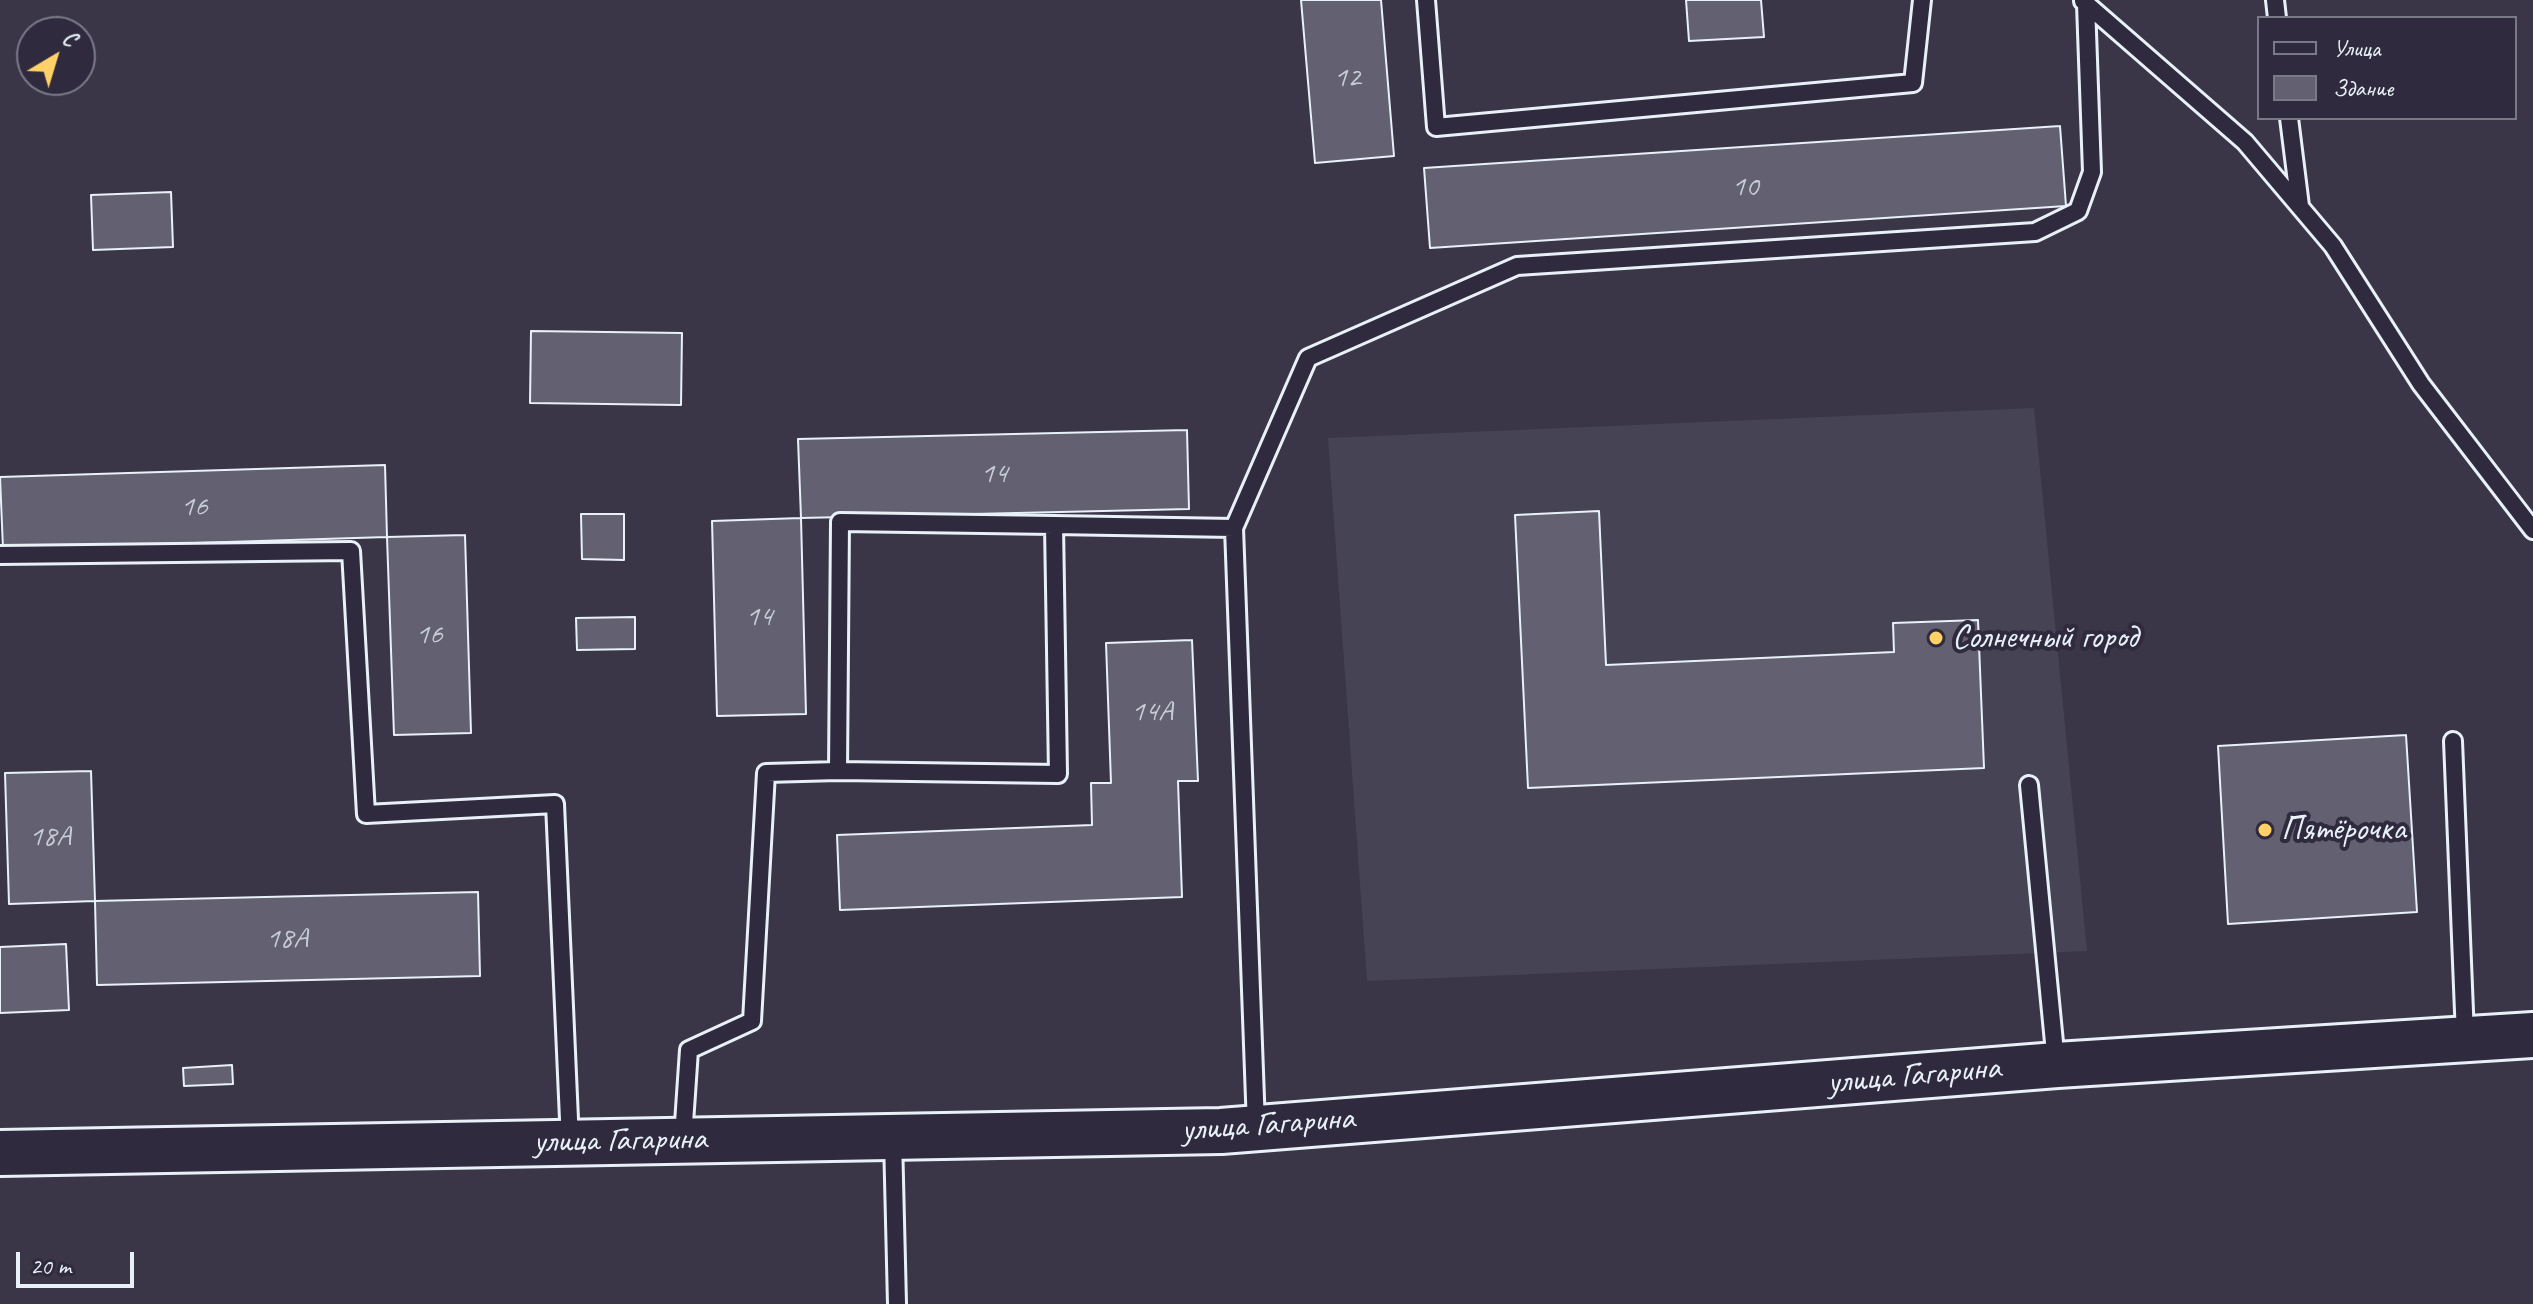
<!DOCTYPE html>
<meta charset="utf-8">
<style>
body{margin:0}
#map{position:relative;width:2533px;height:1304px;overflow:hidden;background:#3a3648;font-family:Caveat,sans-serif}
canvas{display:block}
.legend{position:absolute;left:2257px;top:16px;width:260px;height:104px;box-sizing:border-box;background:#2f2a3d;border:2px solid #797a88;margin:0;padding:10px 14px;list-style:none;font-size:24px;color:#e8f1f8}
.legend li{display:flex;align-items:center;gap:16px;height:40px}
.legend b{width:40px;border:2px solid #797a88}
.north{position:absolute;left:16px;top:16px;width:80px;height:80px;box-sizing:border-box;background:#2f2a3d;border:2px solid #797a88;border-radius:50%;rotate:38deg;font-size:22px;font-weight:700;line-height:32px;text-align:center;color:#e8f1f8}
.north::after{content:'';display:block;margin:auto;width:28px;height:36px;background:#ffd166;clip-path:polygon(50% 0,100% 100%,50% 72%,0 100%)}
.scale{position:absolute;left:16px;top:1252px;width:118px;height:36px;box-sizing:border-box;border:4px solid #e8f1f8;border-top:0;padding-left:10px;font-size:24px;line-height:28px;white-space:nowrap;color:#e8f1f8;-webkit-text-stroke:6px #2f2a3d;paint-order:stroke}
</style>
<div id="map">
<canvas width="2533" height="1304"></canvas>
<ul class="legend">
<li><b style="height:10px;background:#2f2a3d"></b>Улица</li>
<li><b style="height:22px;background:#636171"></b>Здание</li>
</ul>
<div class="north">С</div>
<div class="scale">20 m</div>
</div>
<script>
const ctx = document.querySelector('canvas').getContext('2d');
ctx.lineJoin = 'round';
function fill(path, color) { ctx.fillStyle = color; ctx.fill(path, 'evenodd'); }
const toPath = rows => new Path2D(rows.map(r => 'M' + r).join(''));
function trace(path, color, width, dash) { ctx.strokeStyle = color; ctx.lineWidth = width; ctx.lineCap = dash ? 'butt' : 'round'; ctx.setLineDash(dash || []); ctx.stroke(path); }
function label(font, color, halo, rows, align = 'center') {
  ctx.font = font + ' Caveat,sans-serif'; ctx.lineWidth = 8; ctx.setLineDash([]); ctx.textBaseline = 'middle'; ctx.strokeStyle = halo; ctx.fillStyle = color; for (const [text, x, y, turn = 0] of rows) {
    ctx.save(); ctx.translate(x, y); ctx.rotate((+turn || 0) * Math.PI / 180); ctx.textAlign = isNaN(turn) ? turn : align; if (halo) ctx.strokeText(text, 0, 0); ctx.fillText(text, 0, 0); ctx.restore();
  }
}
fill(toPath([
 [2034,408,2087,951,1367,981,1328,438]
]), '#464354');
const building = toPath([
 [1301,0,1381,0,1394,156,1315,163,1301,0],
 [1686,0,1761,0,1764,37,1689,41,1686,0],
 [2060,126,2066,206,1430,248,1424,168,2060,126],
 [171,192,173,247,93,250,91,195,171,192],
 [531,331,682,333,681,405,530,403,531,331],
 [1187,430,1189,509,801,518,798,439,1187,430],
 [385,465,387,537,3,549,0,477,385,465],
 [1599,511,1606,665,1894,652,1893,623,1978,620,1984,768,1528,788,1515,515,1599,511],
 [581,514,624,514,624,560,582,559,581,514],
 [801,518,806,714,717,716,712,521,801,518],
 [465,535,471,733,394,735,387,537,465,535],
 [635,617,635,649,577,650,576,618,635,617],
 [1192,640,1198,781,1178,781,1182,897,840,910,837,835,1092,825,1091,783,1111,783,1106,643,1192,640],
 [2406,735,2417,912,2228,924,2218,746,2406,735],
 [91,771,95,901,9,904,5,773,91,771],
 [478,892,480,976,97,985,95,901,478,892],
 [66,944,69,1010,0,1013,0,947,66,944],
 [232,1065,233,1084,184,1086,183,1068,232,1065]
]);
fill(building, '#636171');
trace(building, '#e8f1f8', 2);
const lane = toPath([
 [1426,0,1436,127,1913,83,1922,0],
 [2275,0,2277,18],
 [2083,1,2245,142,2333,246,2421,384,2533,530],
 [2289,118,2300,206],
 [1054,525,1058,774,838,771,840,522,1054,525,1234,528,1256,1126],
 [1234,528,1308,358,1517,266,2035,232,2078,211,2092,172,2086,4],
 [0,555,351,551,366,814,555,804,570,1142],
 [2453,741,2465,1036],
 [2029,785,2056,1063],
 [683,1138,689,1050,752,1021,766,773,838,771],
 [893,1138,897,1304]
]);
const secondary = toPath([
 [0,1153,1221,1131,2057,1065,2533,1035]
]);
trace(lane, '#e8f1f8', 22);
trace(secondary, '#e8f1f8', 50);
trace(lane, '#2f2a3d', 16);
trace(secondary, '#2f2a3d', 44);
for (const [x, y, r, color] of [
 [1936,638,8,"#ffd166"],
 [2265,830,8,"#ffd166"]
]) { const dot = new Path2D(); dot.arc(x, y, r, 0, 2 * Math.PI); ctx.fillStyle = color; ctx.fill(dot); trace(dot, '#2f2a3d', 3); }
label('30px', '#c7cdd6', null, [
 ["12",1347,78],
 ["10",1745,187],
 ["14",994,474],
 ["16",194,507],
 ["14",759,617],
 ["16",429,635],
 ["14А",1152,712],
 ["18А",50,837],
 ["18А",287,939]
]);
label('34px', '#e8f1f8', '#2f2a3d', [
 ["Солнечный город",1952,638],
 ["Пятёрочка",2281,830]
], 'left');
label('34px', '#e8f1f8', '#2f2a3d', [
 ["улица Гагарина",1914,1076,-5],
 ["улица Гагарина",1268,1125,-4],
 ["улица Гагарина",620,1141,-1]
]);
</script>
